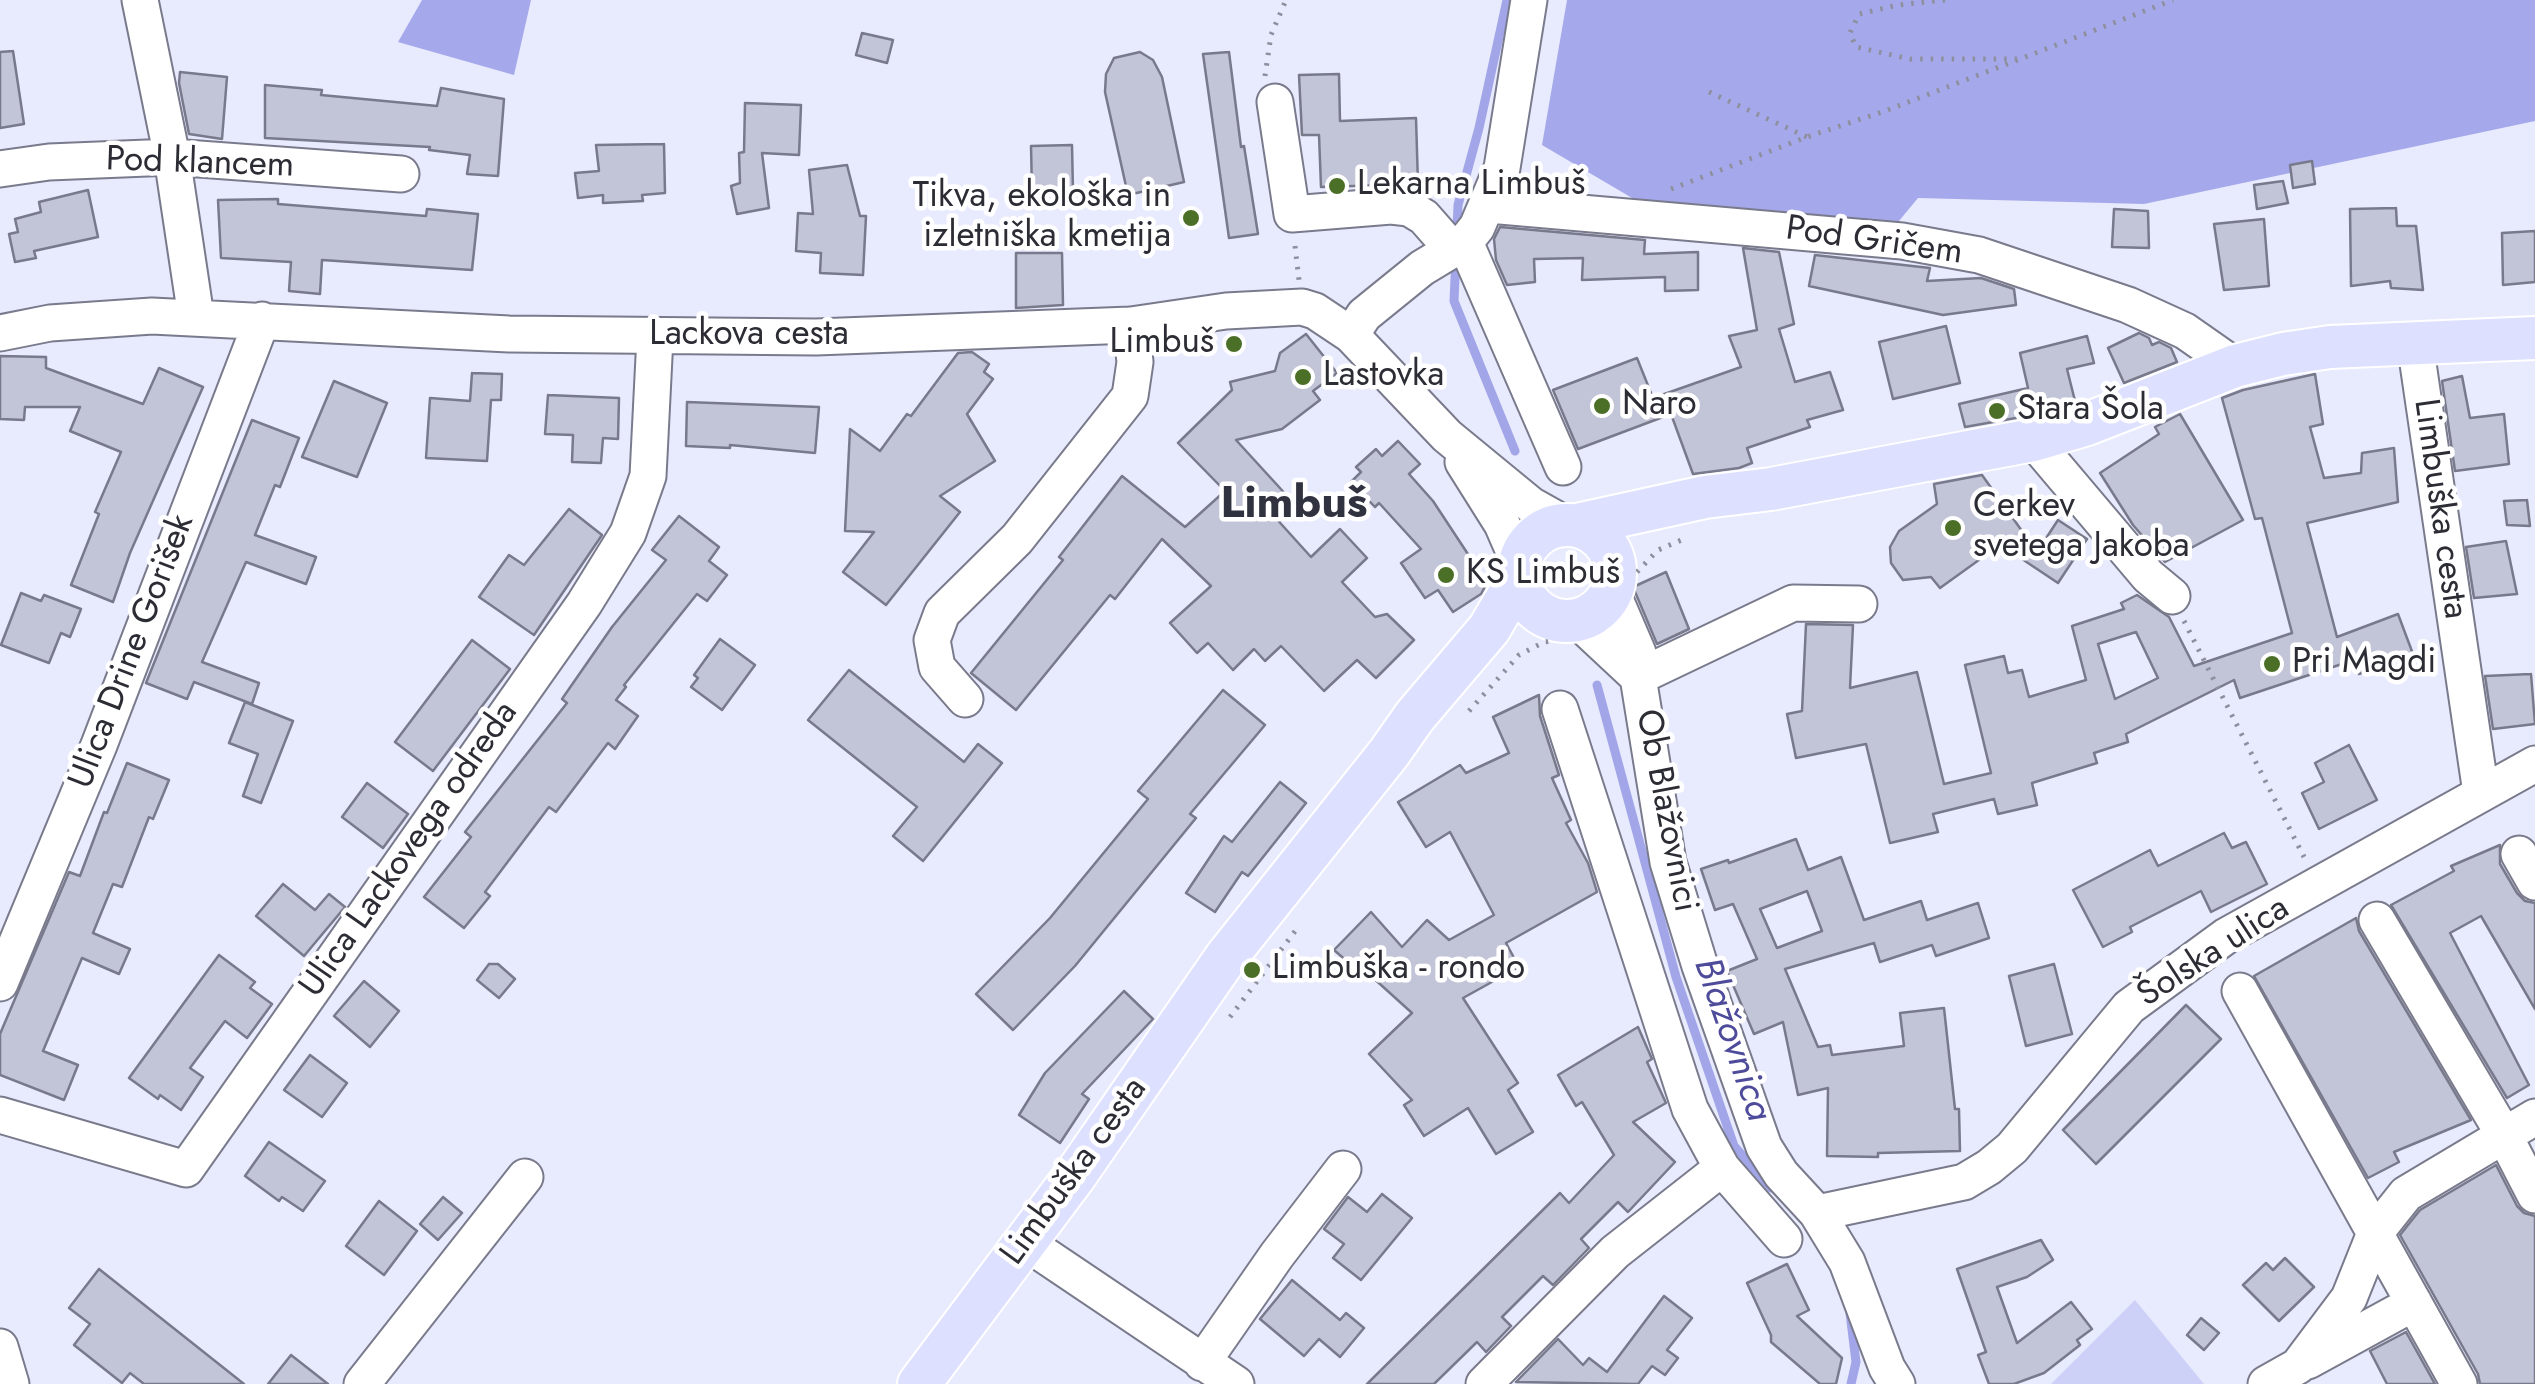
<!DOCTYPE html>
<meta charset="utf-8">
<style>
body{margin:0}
canvas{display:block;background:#e8eafd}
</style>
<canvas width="2535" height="1384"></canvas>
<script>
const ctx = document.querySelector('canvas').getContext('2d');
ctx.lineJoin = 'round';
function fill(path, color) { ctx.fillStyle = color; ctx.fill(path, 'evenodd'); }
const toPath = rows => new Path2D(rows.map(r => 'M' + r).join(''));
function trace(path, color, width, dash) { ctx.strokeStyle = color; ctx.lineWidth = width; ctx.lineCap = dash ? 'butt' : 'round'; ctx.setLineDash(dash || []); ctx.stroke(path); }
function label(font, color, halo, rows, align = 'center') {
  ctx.font = font + ' Jost,sans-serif'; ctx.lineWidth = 9; ctx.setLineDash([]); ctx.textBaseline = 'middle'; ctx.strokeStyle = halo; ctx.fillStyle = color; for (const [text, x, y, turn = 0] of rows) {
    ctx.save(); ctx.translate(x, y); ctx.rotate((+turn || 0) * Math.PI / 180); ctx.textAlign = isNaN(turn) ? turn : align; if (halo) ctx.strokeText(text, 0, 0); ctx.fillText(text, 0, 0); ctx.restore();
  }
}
fill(toPath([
 [2135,1300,2204,1384,2051,1384]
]), '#ced1f7');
fill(toPath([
 [422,0,531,0,514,75,398,42],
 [1567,0,2535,0,2535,121,2144,204,1918,198,1889,233,1661,215,1542,145]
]), '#a5a9eb');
trace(toPath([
 [1457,231,1458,205,1479,128,1507,0],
 [1456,257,1454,301,1515,451],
 [1597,685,1676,977,1734,1146,1771,1188],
 [1850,1313,1856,1362,1851,1384]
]), '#a2a6e8', 9);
const building = toPath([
 [862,33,893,40,887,63,856,55,862,33],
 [13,51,24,124,0,128,0,52,13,51],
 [1140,52,1153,60,1162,77,1184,182,1128,195,1105,92,1106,74,1114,58,1140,52],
 [1229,52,1241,147,1244,146,1258,234,1229,238,1203,54,1229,52],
 [180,72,227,77,222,139,189,134,179,83,180,72],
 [1339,74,1340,121,1416,118,1418,184,1321,187,1319,135,1302,135,1299,75,1339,74],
 [265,85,322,90,321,95,437,106,441,88,504,99,498,176,467,174,470,155,429,150,430,147,265,138,265,85],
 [745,103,801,105,799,155,762,153,769,208,737,214,731,186,740,183,739,153,744,152,745,103],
 [664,144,665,193,642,195,643,201,603,203,603,195,578,198,575,173,599,171,596,145,664,144],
 [1072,145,1073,191,1032,192,1031,146,1072,145],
 [2312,161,2315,184,2293,188,2290,165,2312,161],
 [847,165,860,216,866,216,863,275,820,273,821,253,796,251,798,213,813,214,809,170,847,165],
 [2283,181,2288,203,2257,209,2254,185,2283,181],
 [88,190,98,237,34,251,36,258,15,262,9,234,18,232,15,219,41,212,39,202,88,190],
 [278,199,278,204,426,216,427,209,478,214,472,270,322,260,320,294,289,291,291,262,221,258,218,200,278,199],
 [2396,208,2397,226,2416,226,2423,290,2391,288,2390,281,2351,286,2350,209,2396,208],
 [2114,209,2148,211,2149,248,2112,247,2114,209],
 [2264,219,2269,286,2224,290,2214,224,2264,219],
 [1500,227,1645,240,1644,254,1698,252,1698,290,1665,291,1665,277,1582,280,1583,258,1534,259,1535,282,1507,285,1496,260,1494,239,1500,227],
 [2535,231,2535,282,2503,285,2502,233,2535,231],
 [1743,248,1779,252,1794,324,1779,329,1795,382,1830,372,1843,410,1807,420,1810,427,1747,448,1752,463,1739,468,1693,474,1671,414,1578,449,1553,390,1637,358,1653,398,1741,367,1729,336,1757,330,1743,248],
 [1016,253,1062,253,1063,305,1016,308,1016,253],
 [1815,255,1930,268,1927,281,1981,278,2014,289,2016,305,1943,315,1809,286,1815,255],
 [1946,326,1960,383,1893,399,1879,342,1946,326],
 [2139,333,2149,338,2152,345,2159,342,2171,348,2177,362,2124,383,2108,348,2139,333],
 [1306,334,1337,373,1313,391,1320,400,1282,429,1236,440,1290,499,1273,515,1311,557,1340,529,1367,558,1342,582,1375,617,1387,614,1414,640,1376,678,1357,660,1324,691,1281,646,1265,661,1254,649,1233,670,1208,643,1197,653,1170,623,1211,586,1162,539,1115,599,1110,595,1016,710,971,673,1063,560,1059,557,1122,476,1185,527,1225,491,1178,443,1232,390,1230,382,1275,371,1280,353,1306,334],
 [2087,336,2094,363,2067,369,2075,401,2027,416,1965,427,1959,404,2028,388,2020,353,2087,336],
 [972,352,989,364,984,372,993,379,967,414,995,461,940,496,960,512,886,605,843,572,874,532,845,531,850,429,880,451,907,414,911,416,958,353,972,352],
 [0,356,46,357,46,368,143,404,159,368,203,387,130,553,113,602,71,585,99,514,95,512,121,452,70,431,80,407,25,407,24,420,0,419,0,356],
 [472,373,502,374,501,400,491,400,487,461,426,458,430,398,470,401,472,373],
 [2315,374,2323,424,2310,427,2324,478,2361,473,2362,453,2394,448,2398,502,2307,523,2337,637,2398,614,2413,654,2359,674,2354,660,2240,698,2234,680,2126,734,2128,742,2094,753,2097,763,2032,783,2037,805,1998,814,1994,799,1933,814,1938,832,1890,843,1866,744,1796,758,1787,714,1802,711,1806,624,1853,625,1850,688,1917,672,1944,784,1991,773,1965,665,2004,656,2008,673,2022,670,2029,697,2086,680,2072,626,2124,609,2121,603,2137,595,2169,617,2194,666,2292,633,2262,518,2255,519,2222,398,2243,390,2315,374],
 [2136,632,2158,678,2115,699,2098,644,2136,632],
 [2462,376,2470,418,2504,414,2509,464,2455,471,2442,381,2462,376],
 [334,381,387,403,357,477,302,457,334,381],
 [548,395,619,398,618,439,603,438,601,463,572,462,573,435,545,434,548,395],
 [687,402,819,407,815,453,730,445,730,448,686,446,687,402],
 [2180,414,2243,520,2165,562,2133,525,2100,473,2159,434,2155,427,2180,414],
 [252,420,299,438,280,487,275,485,255,535,316,557,306,584,246,562,202,662,259,683,252,704,194,682,187,699,146,683,252,420],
 [1398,441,1420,464,1409,474,1433,501,1487,583,1481,594,1453,612,1438,590,1425,598,1401,563,1421,549,1379,503,1375,507,1351,482,1361,472,1356,467,1376,449,1382,456,1398,441],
 [1982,475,2037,552,2058,520,2087,539,2058,583,2013,553,1997,547,1940,588,1931,577,1903,580,1891,563,1890,547,1899,531,1937,504,1934,484,1982,475],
 [2527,500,2530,526,2507,525,2504,501,2527,500],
 [569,509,602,535,534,635,479,597,509,555,524,565,569,509],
 [679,516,719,547,709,561,727,575,707,601,697,594,624,685,626,687,616,700,638,716,615,749,608,743,556,812,549,807,485,892,490,896,464,928,424,897,471,837,465,832,567,703,562,699,612,627,666,560,652,550,679,516],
 [2506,541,2517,594,2474,598,2466,547,2506,541],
 [1666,572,1689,629,1657,644,1633,587,1666,572],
 [21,593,41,601,44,595,81,609,70,637,61,633,49,663,1,645,21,593],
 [720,639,755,665,722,710,691,687,698,678,694,675,720,639],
 [472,640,510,669,433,771,395,742,472,640],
 [849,670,964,762,978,744,1002,763,923,861,893,836,917,807,808,720,849,670],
 [2531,674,2535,724,2493,729,2485,676,2531,674],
 [1223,690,1265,725,1190,814,1196,818,1075,966,1013,1030,976,994,1050,918,1148,799,1138,791,1223,690],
 [1539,695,1540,716,1559,775,1552,778,1571,820,1566,823,1588,863,1597,892,1506,943,1519,967,1463,998,1518,1083,1508,1090,1533,1132,1496,1154,1468,1108,1424,1136,1404,1105,1412,1100,1369,1054,1412,1013,1360,966,1357,970,1334,950,1371,912,1402,947,1427,920,1449,940,1494,915,1450,832,1426,847,1398,802,1460,765,1466,773,1509,753,1493,717,1539,695],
 [245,702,293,721,261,803,243,796,258,754,229,743,245,702],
 [2349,745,2377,800,2319,829,2302,793,2324,782,2315,763,2349,745],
 [127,763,169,780,153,819,149,817,122,887,113,884,93,933,130,949,119,974,82,958,43,1051,78,1065,64,1100,0,1075,0,1034,69,872,80,876,104,812,107,813,127,763],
 [1280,782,1306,803,1248,876,1242,872,1215,912,1186,893,1224,836,1232,842,1280,782],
 [367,783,408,814,383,848,342,817,367,783],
 [2224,833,2232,848,2246,842,2267,884,2211,912,2201,891,2130,927,2132,932,2103,947,2073,890,2150,850,2158,866,2224,833],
 [1796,839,1808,870,1841,857,1864,920,1921,901,1927,920,1978,903,1989,938,1936,956,1932,945,1880,962,1874,943,1785,969,1818,1047,1830,1045,1832,1055,1904,1046,1900,1013,1944,1008,1955,1109,1959,1109,1960,1151,1878,1153,1878,1157,1827,1156,1828,1088,1798,1095,1783,1022,1754,1034,1727,971,1757,959,1733,904,1715,910,1701,869,1728,860,1729,863,1796,839],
 [1807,891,1822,931,1777,948,1760,909,1807,891],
 [2500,845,2500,864,2517,893,2525,901,2535,903,2535,1009,2481,916,2450,933,2529,1085,2507,1098,2391,905,2454,871,2451,866,2500,845],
 [283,884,315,910,329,894,345,907,304,956,256,916,283,884],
 [2356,918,2359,931,2471,1120,2394,1152,2399,1162,2368,1178,2254,976,2356,918],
 [219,955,255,982,250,988,272,1004,247,1038,225,1021,190,1068,203,1077,181,1110,160,1095,158,1099,129,1078,219,955],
 [489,964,498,964,515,979,499,998,477,980,489,964],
 [2054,964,2072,1034,2026,1046,2009,976,2054,964],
 [364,981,399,1011,370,1047,334,1016,364,981],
 [1124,991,1153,1019,1082,1094,1089,1099,1060,1143,1019,1115,1045,1073,1124,991],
 [2186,1005,2221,1039,2096,1164,2063,1130,2186,1005],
 [1638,1027,1652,1059,1647,1062,1666,1103,1633,1122,1675,1162,1628,1212,1618,1202,1581,1239,1589,1248,1553,1285,1543,1276,1502,1317,1511,1326,1486,1352,1477,1342,1434,1384,1367,1384,1560,1193,1569,1203,1614,1155,1582,1102,1576,1106,1558,1075,1638,1027],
 [310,1055,347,1083,322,1117,284,1090,310,1055],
 [269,1142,325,1181,303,1211,282,1197,279,1201,245,1176,269,1142],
 [2496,1165,2517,1206,2524,1213,2535,1216,2535,1384,2480,1384,2478,1374,2400,1235,2420,1210,2496,1165],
 [1382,1194,1412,1218,1361,1280,1333,1258,1344,1244,1324,1229,1348,1197,1367,1212,1382,1194],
 [443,1197,462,1213,438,1240,420,1224,443,1197],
 [379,1201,417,1231,384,1275,346,1246,379,1201],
 [2041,1240,2053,1260,2027,1277,1997,1287,2017,1343,2071,1302,2092,1329,2077,1340,2080,1345,2044,1373,2014,1384,1989,1384,1978,1355,1986,1352,1957,1269,2041,1240],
 [2285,1258,2314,1287,2279,1321,2243,1285,2266,1263,2273,1270,2285,1258],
 [1787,1264,1809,1310,1797,1316,1842,1358,1836,1384,1820,1384,1771,1342,1771,1335,1747,1283,1787,1264],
 [99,1269,244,1384,144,1384,130,1373,122,1383,74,1345,90,1324,69,1308,99,1269],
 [1292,1280,1340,1320,1346,1313,1364,1328,1340,1357,1319,1339,1304,1356,1260,1319,1292,1280],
 [1664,1296,1692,1318,1667,1350,1678,1358,1665,1375,1652,1366,1638,1384,1516,1382,1558,1339,1583,1365,1589,1358,1607,1372,1664,1296],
 [2201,1318,2219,1333,2204,1350,2187,1335,2201,1318],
 [2406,1332,2435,1384,2387,1384,2370,1351,2406,1332],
 [291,1355,328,1384,268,1384,291,1355]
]);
fill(building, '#c2c4d7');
trace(building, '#787a8b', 2.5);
const minor = toPath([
 [140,0,172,157,196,317],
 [1275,102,1292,214,1391,206,1409,208,1424,217,1453,250],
 [0,169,49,162,172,157,401,174],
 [1489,205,1902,241,1979,255,2128,305,2185,331,2235,366],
 [1465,242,1563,467],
 [0,333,50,323,152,316,509,334,816,337,1131,325,1226,311,1302,307,1315,311,1351,335,1447,436,1531,505,1565,524],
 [1351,335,1364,315,1422,268,1465,242,1477,227,1502,168,1529,0],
 [2415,343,2481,793],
 [2033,440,2148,576,2172,596],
 [1463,462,1502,524,1519,563],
 [1611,590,1638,653,1638,677,1793,603,1859,604],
 [1578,621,1638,677,1668,862,1700,966,1764,1147,1781,1174,1817,1213,1847,1262,1887,1368,1897,1384],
 [965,699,937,667,932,640,942,613,1017,539,1130,396,1135,362,1131,325],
 [1560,709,1690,1109,1722,1168,1784,1239],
 [2519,854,2535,882],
 [2377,920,2504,1135,2535,1195],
 [0,983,99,745,262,320],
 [2240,991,2459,1384],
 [0,1115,186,1169,584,604,628,533,648,476,655,337],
 [1817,1213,1964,1182,1989,1167,2012,1148,2129,1007,2226,936,2535,764],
 [1025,1242,1236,1384],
 [0,1347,11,1384],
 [2308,1361,2414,1303],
 [1202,1363,1277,1255,1343,1169],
 [362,1384,525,1177],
 [1484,1384,1615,1252,1722,1168],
 [2266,1384,2298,1366,2349,1298,2375,1233,2406,1194,2535,1117]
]);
const major = toPath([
 [1577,525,1705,497,1771,489,2033,440,2087,424,2235,366,2283,354,2330,347,2535,338],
 '1519 573a48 48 0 1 1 96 0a48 48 0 1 1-96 0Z',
 [919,1384,1074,1177,1227,956,1389,753,1415,716,1489,629,1519,578]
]);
trace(minor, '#797b8c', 39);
trace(major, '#fff', 46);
trace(toPath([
 [1945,0,1898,5,1859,14,1850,33,1856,47,1910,59,2017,59],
 [1265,76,1271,35,1286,0],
 [1709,92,1807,137],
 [1671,189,1807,137,1885,111,2173,0],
 [1295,246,1299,280],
 [1637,572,1658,550,1684,539],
 [2184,621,2304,857],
 [1469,711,1519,655,1544,642,1555,641],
 [1230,1017,1296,930]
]), '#8e8f9d', 5, [2.5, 8]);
trace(minor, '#fff', 35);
trace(major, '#dee0ff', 42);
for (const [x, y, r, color] of [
 [1337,186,10,"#4c6f28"],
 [1191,218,10,"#4c6f28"],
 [1234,344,10,"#4c6f28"],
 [1303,377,10,"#4c6f28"],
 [1602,406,10,"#4c6f28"],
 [1997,411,10,"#4c6f28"],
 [1953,528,10,"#4c6f28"],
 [1446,575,10,"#4c6f28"],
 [2272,664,10,"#4c6f28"],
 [1252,970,10,"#4c6f28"]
]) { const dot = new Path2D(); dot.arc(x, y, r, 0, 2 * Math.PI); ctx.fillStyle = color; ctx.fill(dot); trace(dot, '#fff', 4); }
label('35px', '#2c2c34', '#fff', [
 ["Pod klancem",200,164,2],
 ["Pod Gričem",1874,242,8],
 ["Lackova cesta",749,336],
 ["Limbuška cesta",2439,509,82],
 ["Ulica Drine Gorišek",133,652,-69],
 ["Ob Blažovnici",1665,811,79],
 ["Ulica Lackovega odreda",410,850,-55],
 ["Šolska ulica",2214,953,-33],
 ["Limbuška cesta",1075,1172,-54]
]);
label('35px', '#2c2c34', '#fff', [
 ["Lekarna Limbuš",1357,186],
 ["Tikva, ekološka in",1171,198,"right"],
 ["izletniška kmetija",1171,238,"right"],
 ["Limbuš",1214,344,"right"],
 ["Lastovka",1323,377],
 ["Naro",1622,406],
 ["Stara Šola",2017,411],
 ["Cerkev",1973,508],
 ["svetega Jakoba",1973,548],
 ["KS Limbuš",1466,575],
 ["Pri Magdi",2292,664],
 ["Limbuška - rondo",1272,970]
], 'left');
label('italic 38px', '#4d4b9a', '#fff', [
 ["Blažovnica",1731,1040,71]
]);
label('bold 45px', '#313240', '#fff', [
 ["Limbuš",1294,506]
]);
</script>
